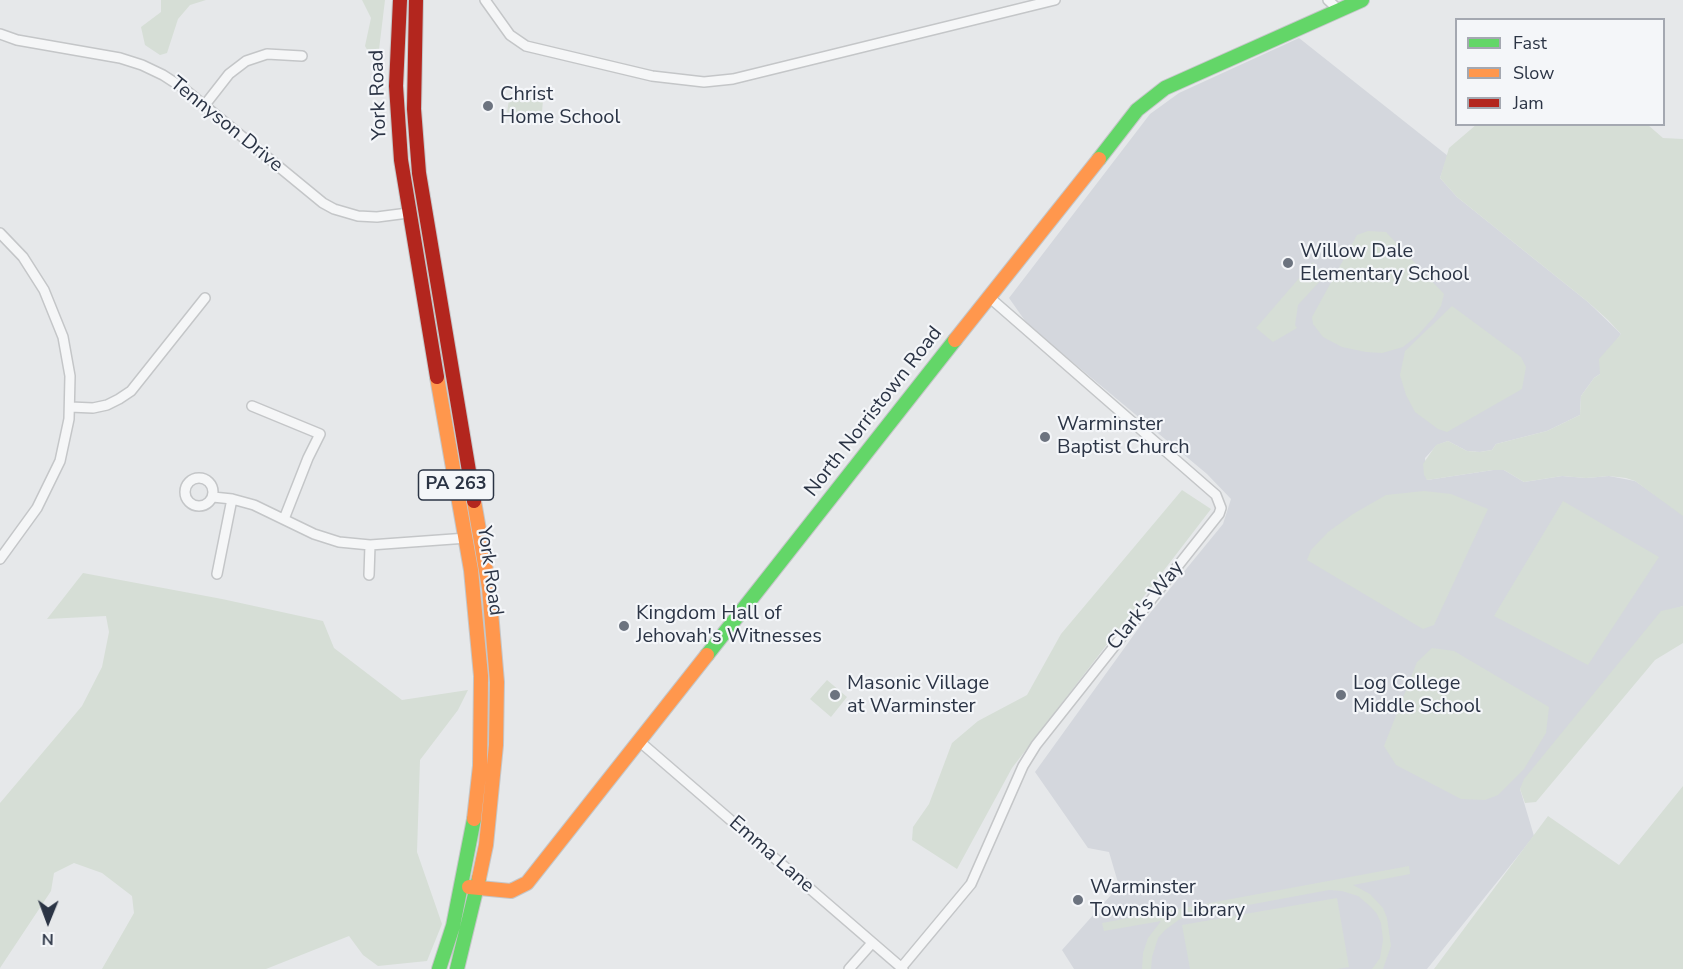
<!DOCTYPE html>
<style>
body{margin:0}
#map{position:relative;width:1683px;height:969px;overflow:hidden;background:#e6e8ea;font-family:"Nunito Sans",sans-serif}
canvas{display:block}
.legend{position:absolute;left:1455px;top:18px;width:210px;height:108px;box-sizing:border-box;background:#f4f6f9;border:2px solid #a4a8b1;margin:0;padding:8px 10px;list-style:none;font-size:18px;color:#2b3445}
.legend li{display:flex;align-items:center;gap:12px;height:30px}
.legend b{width:30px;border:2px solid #a4a8b1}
.north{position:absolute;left:18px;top:891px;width:60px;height:60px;-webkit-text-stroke:4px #f4f6f9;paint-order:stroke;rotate:181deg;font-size:16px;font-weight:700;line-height:24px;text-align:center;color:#2b3445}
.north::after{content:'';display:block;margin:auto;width:21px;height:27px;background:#2b3445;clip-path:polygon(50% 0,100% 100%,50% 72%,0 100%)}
</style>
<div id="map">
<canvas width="1683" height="969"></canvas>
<ul class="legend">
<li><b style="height:8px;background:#63d668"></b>Fast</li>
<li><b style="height:8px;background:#ff974d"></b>Slow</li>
<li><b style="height:8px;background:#b3261e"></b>Jam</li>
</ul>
<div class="north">N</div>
</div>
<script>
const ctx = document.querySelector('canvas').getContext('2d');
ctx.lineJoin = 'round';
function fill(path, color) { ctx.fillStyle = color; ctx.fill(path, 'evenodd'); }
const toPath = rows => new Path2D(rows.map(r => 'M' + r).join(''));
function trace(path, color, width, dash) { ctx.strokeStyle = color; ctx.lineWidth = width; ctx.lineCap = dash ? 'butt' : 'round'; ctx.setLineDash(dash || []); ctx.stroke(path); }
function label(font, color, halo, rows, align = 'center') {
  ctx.font = font + ' "Nunito Sans",sans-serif'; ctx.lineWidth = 4.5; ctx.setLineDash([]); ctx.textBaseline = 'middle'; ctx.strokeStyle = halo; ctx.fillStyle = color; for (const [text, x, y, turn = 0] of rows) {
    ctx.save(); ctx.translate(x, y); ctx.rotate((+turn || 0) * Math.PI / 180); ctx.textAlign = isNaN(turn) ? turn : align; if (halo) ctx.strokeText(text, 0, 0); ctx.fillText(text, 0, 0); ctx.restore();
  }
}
fill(toPath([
 [1299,38,1448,156,1440,178,1457,197,1588,302,1621,334,1600,365,1600,374,1594,378,1581,396,1580,415,1547,431,1496,444,1492,450,1480,452,1467,451,1448,441,1437,445,1425,458,1427,480,1493,470,1504,470,1524,482,1562,476,1586,478,1609,476,1635,481,1683,514,1683,606,1672,610,1520,789,1534,836,1427,969,1074,969,1062,950,1119,886,1109,852,1088,848,1035,772,1146,618,1223,524,1231,499,1207,474,1028,325,1009,298,1150,114,1179,93]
]), '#d4d7dd');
fill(toPath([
 [161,0,206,0,190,5,178,19,167,53,160,55,145,45,141,27,161,12],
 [362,0,385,0,378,58,370,55,365,46,371,18],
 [510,94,543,100,541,124,506,118],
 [1477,124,1648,125,1663,138,1683,139,1683,516,1635,481,1626,478,1609,476,1586,478,1562,476,1524,482,1504,470,1493,470,1427,480,1424,475,1423,464,1436,445,1448,441,1467,451,1480,452,1492,450,1496,444,1547,431,1580,415,1581,396,1594,378,1600,374,1599,359,1621,334,1608,320,1588,302,1457,197,1440,178,1449,148],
 [1368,231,1386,232,1444,294,1441,306,1434,317,1418,335,1403,347,1382,353,1366,352,1342,347,1323,337,1313,324,1312,317,1357,235],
 [1313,262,1320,271,1320,281,1298,305,1295,325,1297,328,1273,342,1256,328],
 [1452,306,1521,357,1526,367,1522,389,1447,432,1438,429,1415,412,1406,395,1400,375,1405,351],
 [1182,490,1211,509,1012,768,957,869,912,840,913,827,929,804,952,743,978,721,1027,695,1061,634],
 [1424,491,1451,494,1488,509,1434,625,1423,629,1307,560,1311,550,1328,532,1353,514,1386,495],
 [1563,501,1659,557,1588,665,1494,616],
 [83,573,222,599,323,621,334,648,402,700,468,690,458,710,420,760,417,852,442,924,427,961,378,966,363,955,349,936,266,969,102,969,134,913,132,896,102,873,74,863,54,873,51,891,0,968,0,803,82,706,102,667,109,632,106,616,47,619],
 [1683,606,1683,643,1655,660,1536,802,1525,803,1520,789,1524,779,1661,611],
 [1432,648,1454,651,1549,707,1546,733,1524,769,1498,795,1485,800,1461,799,1396,765,1384,746,1417,662],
 [827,680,847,697,831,717,810,699],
 [1683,786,1683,969,1434,969,1548,816,1619,865],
 [1409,866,1410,874,1353,885,1370,894,1383,908,1387,918,1391,946,1383,969,1372,969,1380,958,1383,940,1381,923,1377,914,1371,907,1358,896,1342,891,1329,890,1189,916,1180,919,1165,930,1158,938,1152,957,1151,969,1142,969,1143,953,1148,938,1161,921,1104,931,1102,923],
 [1337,898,1349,967,1337,969,1190,969,1182,925]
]), '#d6ded6');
const street = toPath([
 [485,0,510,35,526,46,652,76,704,82,733,79,1055,0],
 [1328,0,1339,10],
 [0,34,17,40,120,58,142,65,163,75,183,88,323,203,334,209,358,216,377,217,408,213],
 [204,106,229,74,246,61,267,54,302,56],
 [0,233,23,257,44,290,63,337,70,376,69,419,60,461,37,508,0,559],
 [252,406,320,434,308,458,284,519],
 [70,407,93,408,107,405,119,399,131,391,205,298],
 '185 492a14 14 0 1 1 28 0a14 14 0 1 1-28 0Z',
 [213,497,232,499,254,505,314,534,339,542,370,545,467,538],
 [217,574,232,499],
 [369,575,370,545],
 [639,741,903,969],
 [901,968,971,884,1023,766,1036,745,1219,514,1221,508,1216,495,989,297],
 [849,969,872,943]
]);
const fast = toPath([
 [1099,159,1137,110,1165,88,1362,0],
 [707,655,955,340],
 [439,969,453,926,474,819],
 [457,969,479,878]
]);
const slow = toPath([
 [955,340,1099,159],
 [437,377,471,570,481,676,480,766,474,819],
 [474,501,489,588,497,682,496,745,486,845,479,878],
 [469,887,511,891,527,883,707,655]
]);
const jam = toPath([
 [400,0,396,86,401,160,437,377],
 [416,0,414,109,419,173,474,501]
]);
trace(street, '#c4c6c8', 12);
trace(fast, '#c4c6c8', 16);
trace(slow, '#c4c6c8', 16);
trace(jam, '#c4c6c8', 16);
trace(street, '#f5f6f7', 9);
trace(fast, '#63d668', 14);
trace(slow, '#ff974d', 14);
trace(jam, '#b3261e', 14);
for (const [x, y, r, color] of [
 [488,106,6,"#6c737f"],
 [1288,263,6,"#6c737f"],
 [1045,437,6,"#6c737f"],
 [624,626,6,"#6c737f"],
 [835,695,6,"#6c737f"],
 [1341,695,6,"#6c737f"],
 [1078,900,6,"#6c737f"]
]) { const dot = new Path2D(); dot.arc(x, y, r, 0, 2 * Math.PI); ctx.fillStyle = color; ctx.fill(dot); trace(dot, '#f4f6f9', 2); }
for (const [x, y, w] of [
 [456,485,75]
]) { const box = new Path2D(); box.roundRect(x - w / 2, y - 15, w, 30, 4.5); ctx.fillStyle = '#f4f6f9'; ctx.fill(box); trace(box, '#2b3445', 1.5); }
label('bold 18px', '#2b3445', null, [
 ["PA 263",456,485]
]);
label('20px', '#2b3445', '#f4f6f9', [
 ["York Road",379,95,-92],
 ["Tennyson Drive",226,125,39],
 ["North Norristown Road",874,412,-52],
 ["York Road",489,571,82],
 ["Clark's Way",1146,606,-51],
 ["Emma Lane",771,855,41]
]);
label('20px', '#2b3445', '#f4f6f9', [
 ["Christ",500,95],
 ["Home School",500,118],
 ["Willow Dale",1300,252],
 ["Elementary School",1300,275],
 ["Warminster",1057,425],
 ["Baptist Church",1057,448],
 ["Kingdom Hall of",636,614],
 ["Jehovah's Witnesses",636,637],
 ["Masonic Village",847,684],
 ["at Warminster",847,707],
 ["Log College",1353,684],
 ["Middle School",1353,707],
 ["Warminster",1090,888],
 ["Township Library",1090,911]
], 'left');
</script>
